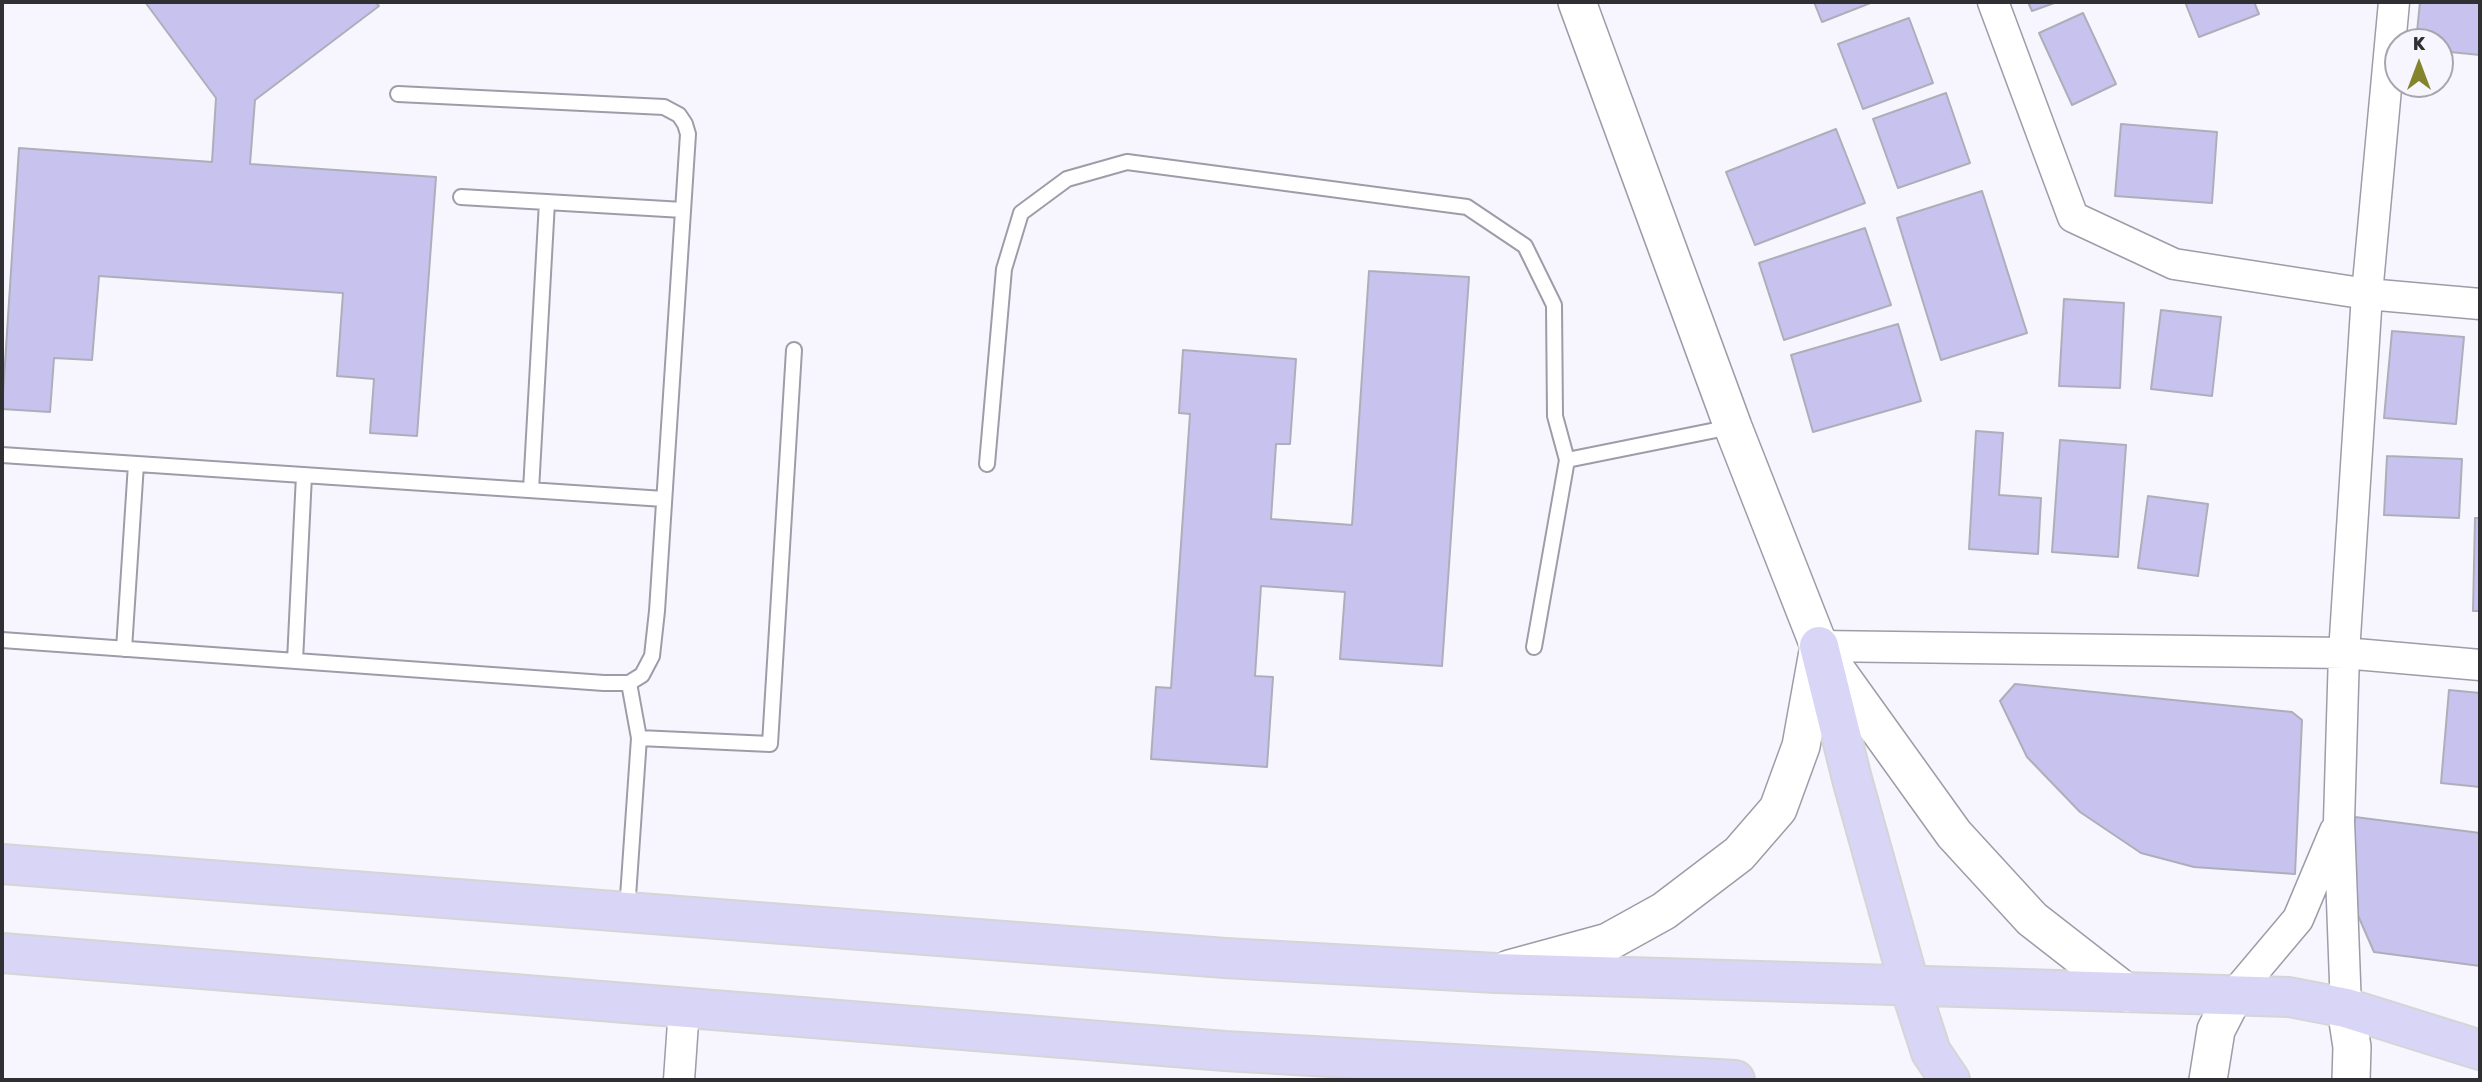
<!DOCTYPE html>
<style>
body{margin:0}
#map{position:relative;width:2482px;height:1082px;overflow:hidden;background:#f7f6fe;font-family:Rubik,sans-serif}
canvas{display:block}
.frame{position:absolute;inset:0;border:4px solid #2f2f34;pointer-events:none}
.north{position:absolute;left:2384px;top:28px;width:70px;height:70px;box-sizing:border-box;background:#f7f6fe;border:2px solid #a7a6ad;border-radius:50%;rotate:0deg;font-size:19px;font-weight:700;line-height:28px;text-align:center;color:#2f2f34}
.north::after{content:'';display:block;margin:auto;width:24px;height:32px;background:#84842e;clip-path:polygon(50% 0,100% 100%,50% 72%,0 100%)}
</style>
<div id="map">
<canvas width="2482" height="1082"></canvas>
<div class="frame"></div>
<div class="north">K</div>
</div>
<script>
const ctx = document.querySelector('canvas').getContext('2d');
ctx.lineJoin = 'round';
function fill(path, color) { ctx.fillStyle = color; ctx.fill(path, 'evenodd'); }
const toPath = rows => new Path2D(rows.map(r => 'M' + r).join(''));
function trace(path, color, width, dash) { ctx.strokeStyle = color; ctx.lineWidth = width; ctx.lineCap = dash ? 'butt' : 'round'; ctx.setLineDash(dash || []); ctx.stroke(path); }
const building = toPath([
 [145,2,375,2,379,6,255,100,250,164,436,177,417,436,370,433,374,379,337,376,343,293,99,276,92,360,54,358,50,412,2,409,19,148,212,162,216,98,145,2],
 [1814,2,1873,2,1822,22,1814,2],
 [2028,2,2057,2,2032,11,2028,2],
 [2185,2,2254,2,2259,14,2199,37,2185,2],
 [2420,2,2480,2,2480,55,2440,51,2440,42,2416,42,2420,2],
 [2083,13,2116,84,2072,105,2039,33,2083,13],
 [1909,18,1933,83,1863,109,1838,44,1909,18],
 [1946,93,1970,163,1898,188,1873,119,1946,93],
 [2121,124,2217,132,2212,203,2115,196,2121,124],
 [1836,129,1865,203,1755,245,1726,172,1836,129],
 [1982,191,2027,333,1941,360,1897,218,1982,191],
 [1865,228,1891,305,1784,340,1759,263,1865,228],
 [1369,271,1469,277,1442,666,1340,659,1345,592,1261,586,1255,676,1273,677,1267,767,1151,759,1156,687,1171,688,1190,414,1179,413,1183,350,1296,359,1290,444,1276,444,1271,519,1352,525,1369,271],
 [2064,299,2124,303,2120,388,2059,386,2064,299],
 [2161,310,2221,317,2212,396,2151,389,2161,310],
 [1898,324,1921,401,1813,432,1791,355,1898,324],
 [2392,331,2464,337,2456,424,2384,418,2392,331],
 [1976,431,2003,433,1999,495,2041,498,2038,554,1969,549,1976,431],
 [2060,440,2126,445,2118,557,2052,552,2060,440],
 [2387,456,2462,459,2459,518,2384,515,2387,456],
 [2148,496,2208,504,2198,576,2138,568,2148,496],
 [2475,518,2480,518,2480,611,2473,611,2475,518],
 [2015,684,2292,712,2302,720,2295,874,2194,867,2141,853,2080,812,2027,757,2000,701,2015,684],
 [2449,690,2480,693,2480,787,2441,783,2449,690],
 [2355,817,2480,833,2480,966,2374,952,2346,888,2355,817]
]);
fill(building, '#c7c3ee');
trace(building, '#aeaeba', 2);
const service = toPath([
 [461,197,683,210],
 [2,455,664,499],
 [987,464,1004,269,1021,213,1067,179,1127,162,1467,207,1525,246,1554,305,1555,416,1567,460,1731,427],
 [531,490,547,202],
 [2,640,604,683,629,683,642,675,652,656,657,611,688,134,685,124,679,115,664,107,398,94],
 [1534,647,1567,460],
 [124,649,136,464],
 [295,661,304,475],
 [639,738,770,744,794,350],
 [627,911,639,738,629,683]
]);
const minor = toPath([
 [1993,2,2073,217,2174,264,2367,294,2480,304],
 [1819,646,2344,653,2480,665],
 [2234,995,2298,919,2335,831],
 [2346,1008,2339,821,2344,653,2367,294,2394,2],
 [679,1080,684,1008]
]);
const tertiary = toPath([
 [1577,2,1733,427,1819,646,1954,834,2032,919,2127,993],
 [1509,969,1608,942,1664,911,1739,854,1778,809,1801,746,1819,646],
 [2346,1008,2352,1047,2351,1080],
 [2208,1080,2216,1030,2234,995]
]);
const primary = toPath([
 [1819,646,1852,779,1910,987,1931,1052,1950,1080],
 [2,864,1225,958,1496,973,2289,997,2346,1008,2480,1050],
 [2,953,1225,1051,1735,1080]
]);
trace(service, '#9d9ca8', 18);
trace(minor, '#9d9ca8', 33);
trace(tertiary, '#9d9ca8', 40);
trace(primary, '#d5d5d6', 42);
trace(service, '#fff', 14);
trace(minor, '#fff', 30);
trace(tertiary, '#fff', 37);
trace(primary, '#d9d5f6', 38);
</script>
